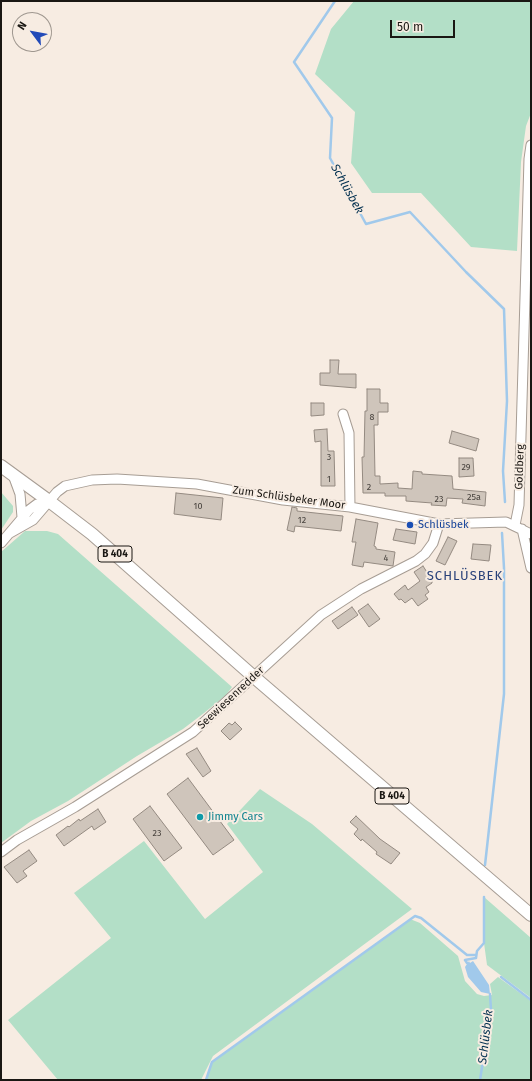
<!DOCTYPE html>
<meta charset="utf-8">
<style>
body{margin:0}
#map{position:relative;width:532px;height:1081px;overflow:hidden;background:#f7ece2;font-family:"Fira Sans",sans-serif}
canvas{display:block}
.frame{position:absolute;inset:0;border:2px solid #1a1713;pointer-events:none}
.north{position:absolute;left:12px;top:12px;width:40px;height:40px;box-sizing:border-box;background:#f7ece2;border:1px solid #9f978f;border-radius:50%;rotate:302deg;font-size:11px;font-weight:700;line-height:16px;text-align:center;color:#1a1713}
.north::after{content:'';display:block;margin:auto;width:14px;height:18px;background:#224ab8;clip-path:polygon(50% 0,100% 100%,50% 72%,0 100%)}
.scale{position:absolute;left:390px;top:20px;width:65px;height:18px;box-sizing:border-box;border:2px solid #1a1713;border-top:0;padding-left:5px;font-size:12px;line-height:14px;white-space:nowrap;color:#1a1713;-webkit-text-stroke:3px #f7ece2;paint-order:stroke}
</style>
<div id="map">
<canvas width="532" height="1081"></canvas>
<div class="frame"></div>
<div class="north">N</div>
<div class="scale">50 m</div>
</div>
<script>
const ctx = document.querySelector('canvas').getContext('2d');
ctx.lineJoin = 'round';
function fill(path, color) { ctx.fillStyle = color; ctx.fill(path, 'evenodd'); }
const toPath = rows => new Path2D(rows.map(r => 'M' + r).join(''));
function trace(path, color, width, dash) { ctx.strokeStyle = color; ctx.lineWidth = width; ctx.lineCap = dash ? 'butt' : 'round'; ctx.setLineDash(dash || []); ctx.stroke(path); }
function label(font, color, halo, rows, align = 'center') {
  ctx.font = font + ' "Fira Sans",sans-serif'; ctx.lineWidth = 4; ctx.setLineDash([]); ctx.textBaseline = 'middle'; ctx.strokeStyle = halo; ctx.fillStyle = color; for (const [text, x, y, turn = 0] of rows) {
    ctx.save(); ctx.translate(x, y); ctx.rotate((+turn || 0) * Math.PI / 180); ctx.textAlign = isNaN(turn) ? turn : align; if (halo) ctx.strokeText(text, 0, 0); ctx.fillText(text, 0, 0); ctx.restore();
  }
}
fill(toPath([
 [354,1,531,1,531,113,526,126,521,162,517,251,471,247,421,193,372,193,351,163,355,112,315,74,331,29],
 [1,492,13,506,13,512,1,530],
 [25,531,47,531,58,534,232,687,226,695,204,713,183,729,137,756,68,801,31,821,1,843,1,552],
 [260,789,312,824,412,909,213,1056,201,1080,58,1080,8,1020,111,938,74,893,144,841,205,919,263,872,227,824],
 [484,897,531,938,531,998,487,965,484,943],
 [410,919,420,923,458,956,465,981,477,994,484,996,492,995,490,984,498,977,531,1001,531,1080,206,1080,212,1062]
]), '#b3dfc7');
fill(toPath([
 [469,961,470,963,473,961,489,985,490,994,481,992,468,977,465,967]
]), '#a1c9eb');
trace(toPath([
 [335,1,294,62,332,118,330,158,366,224,410,212,466,272,504,309,507,401,503,471,505,502],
 [485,865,504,694,504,568,502,533],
 [467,963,465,960,476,958,477,951,484,943,484,897],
 [501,977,531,1000],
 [206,1080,212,1062,415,916,421,918,467,955,475,955],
 [480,1080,491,1010,490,994]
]), '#a1c9eb', 2.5);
const building = toPath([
 [330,360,339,360,338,374,356,374,356,388,320,385,320,373,330,373,330,360],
 [367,389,380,389,380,403,388,403,388,412,378,412,378,425,374,425,375,476,380,476,380,484,398,483,398,488,412,489,413,471,422,472,422,474,452,476,453,489,486,492,485,506,462,503,463,499,447,498,446,506,431,505,432,503,406,501,406,496,385,496,385,493,363,493,362,457,364,457,365,411,367,411,367,389],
 [311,403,324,403,324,415,311,416,311,403],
 [327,429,328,451,334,451,335,486,321,486,321,441,315,442,314,430,327,429],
 [452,431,479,439,476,451,449,443,452,431],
 [459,458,473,458,474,476,459,477,459,458],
 [176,493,223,498,221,520,174,514,176,493],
 [292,507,297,508,297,511,343,516,341,531,295,526,294,532,287,530,292,507],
 [356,519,378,523,374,546,376,547,376,549,395,552,393,566,364,562,363,567,352,565,356,542,352,542,356,519],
 [396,529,417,532,415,544,393,540,396,529],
 [448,537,457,541,445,565,436,561,448,537],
 [473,544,491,545,489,561,471,559,473,544],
 [423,566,432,580,432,583,426,587,429,592,425,595,428,599,418,606,412,598,405,603,401,599,399,600,394,594,405,585,408,590,420,581,414,572,423,566],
 [368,604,380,619,369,627,358,611,368,604],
 [352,607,358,615,338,629,332,621,352,607],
 [235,722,242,729,230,740,221,731,229,723,232,725,235,722],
 [197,748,211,771,203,777,186,754,197,748],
 [188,778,234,840,213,855,167,794,188,778],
 [150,806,182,848,164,861,133,819,150,806],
 [98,809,106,822,94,830,92,826,64,846,56,835,68,826,69,827,79,819,80,821,98,809],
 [356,816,380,839,400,853,391,864,376,854,377,852,362,839,361,841,354,834,358,829,350,822,356,816],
 [29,850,37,861,23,871,27,876,17,883,4,867,29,850]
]);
fill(building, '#cfc5bb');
trace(building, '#948a81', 1);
const minor = toPath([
 [343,414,349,433,350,507],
 [13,475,20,494,22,517],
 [515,525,519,505,529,159,531,145],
 [522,529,531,568],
 [10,533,33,520,57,492,65,486,92,480,117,479,197,484,283,500,350,507,439,524,506,522,531,534],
 [1,543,29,510,37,504,49,501],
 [1,852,17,840,75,807,193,732,321,615,361,589,416,561,425,554,433,543,439,524]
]);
const major = toPath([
 [1,466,49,501,92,534,254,677,531,915]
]);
trace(minor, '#a79d94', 11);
trace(major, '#a79d94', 14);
trace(minor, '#fff', 9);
trace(major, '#fff', 12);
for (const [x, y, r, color] of [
 [410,525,4,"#1a4fb4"],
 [200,817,4,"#0f9aa8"]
]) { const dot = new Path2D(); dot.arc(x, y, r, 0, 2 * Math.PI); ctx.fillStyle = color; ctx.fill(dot); trace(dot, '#f7ece2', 1.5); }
label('9px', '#47423d', null, [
 ["8",372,417],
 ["3",329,457],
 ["29",466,467],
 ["1",329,479],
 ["2",369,487],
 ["25a",474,497],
 ["23",439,499],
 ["10",198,506],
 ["12",302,520],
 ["4",386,558],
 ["23",157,833]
]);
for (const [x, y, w] of [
 [115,554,34],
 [392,796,34]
]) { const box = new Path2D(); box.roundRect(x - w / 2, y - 8, w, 16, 3); ctx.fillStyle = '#f7ece2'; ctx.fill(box); trace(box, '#1a1713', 1); }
label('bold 10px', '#1a1713', null, [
 ["B 404",115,554],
 ["B 404",392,796]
]);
label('11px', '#1a1713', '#f7ece2', [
 ["Goldberg",520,467,-88],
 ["Zum Schlüsbeker Moor",289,498,8],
 ["Seewiesenredder",231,698,-43]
]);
label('11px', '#164399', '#f7ece2', [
 ["Schlüsbek",418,525]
], 'left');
label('11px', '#0d838f', '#f7ece2', [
 ["Jimmy Cars",208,817]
], 'left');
label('italic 12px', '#002f4f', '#f7ece2', [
 ["Schlüsbek",347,189,61],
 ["Schlüsbek",486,1037,-83]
]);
ctx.letterSpacing = '1px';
label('13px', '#294179', '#f7ece2', [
 ["SCHLÜSBEK",465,576]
]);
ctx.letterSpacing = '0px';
</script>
